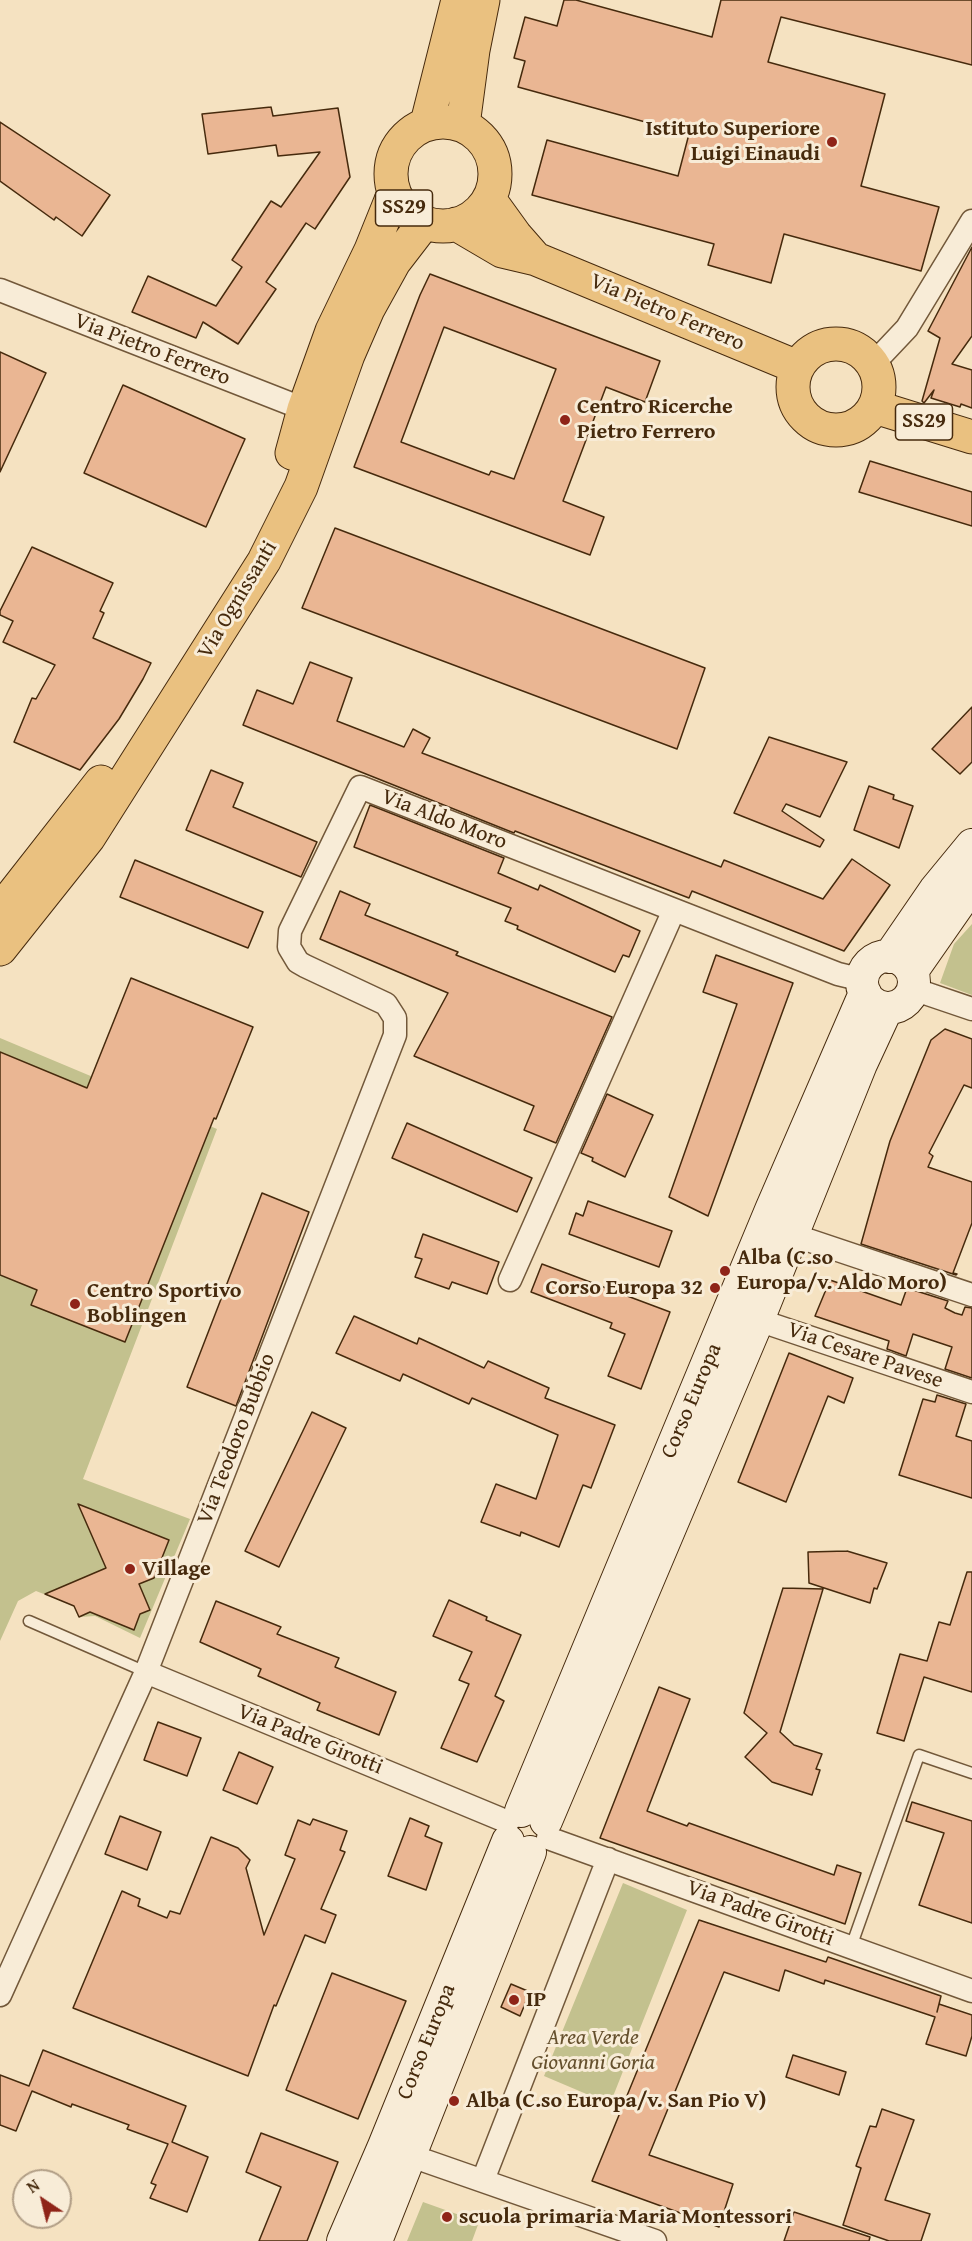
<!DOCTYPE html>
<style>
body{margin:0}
#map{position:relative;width:972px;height:2241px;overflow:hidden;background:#f5e2c1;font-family:"Gentium Book Plus",serif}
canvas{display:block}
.north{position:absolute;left:12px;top:2169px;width:60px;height:60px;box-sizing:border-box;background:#f8ecd7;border:2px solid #b19e86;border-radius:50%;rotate:325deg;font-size:16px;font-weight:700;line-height:24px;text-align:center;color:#462a0d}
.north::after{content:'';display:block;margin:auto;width:21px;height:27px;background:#8f2418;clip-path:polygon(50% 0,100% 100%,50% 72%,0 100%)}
</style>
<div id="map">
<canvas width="972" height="2241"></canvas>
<div class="north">N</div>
</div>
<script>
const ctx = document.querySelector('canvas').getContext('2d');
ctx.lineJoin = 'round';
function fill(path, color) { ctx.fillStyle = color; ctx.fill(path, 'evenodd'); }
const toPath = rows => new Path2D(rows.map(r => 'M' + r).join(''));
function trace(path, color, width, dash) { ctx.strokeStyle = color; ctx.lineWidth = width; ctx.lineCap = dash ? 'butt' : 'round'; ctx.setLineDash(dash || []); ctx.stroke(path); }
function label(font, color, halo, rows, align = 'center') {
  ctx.font = font + ' "Gentium Book Plus",serif'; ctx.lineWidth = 6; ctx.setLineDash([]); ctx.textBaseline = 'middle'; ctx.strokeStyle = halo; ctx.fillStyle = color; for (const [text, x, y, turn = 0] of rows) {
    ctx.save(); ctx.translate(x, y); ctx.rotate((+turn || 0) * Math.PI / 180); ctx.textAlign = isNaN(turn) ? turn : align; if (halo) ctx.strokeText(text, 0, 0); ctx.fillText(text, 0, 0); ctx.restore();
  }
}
fill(toPath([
 [972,924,972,995,940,983,954,944],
 [0,1038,217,1129,83,1479,190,1519,140,1638,95,1616,79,1617,74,1606,36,1591,18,1601,0,1641],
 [623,1883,687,1910,610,2104,544,2076],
 [423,2202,479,2222,472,2241,407,2241]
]), '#c3c18e');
const building = toPath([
 [564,0,576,0,712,37,721,0,972,0,972,65,781,17,768,62,885,94,861,186,939,207,921,271,784,234,771,283,708,265,714,244,532,195,547,140,678,176,689,134,518,87,525,61,514,58,525,17,557,26,564,0],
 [271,107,273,116,338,108,350,177,315,229,306,223,266,282,276,289,238,344,203,322,196,338,132,312,148,276,216,306,242,267,232,260,271,201,281,207,320,152,278,156,276,145,208,154,202,114,271,107],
 [0,122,110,195,82,236,56,217,54,220,0,181,0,122],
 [972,247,972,336,952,364,972,370,972,408,961,404,960,407,931,398,934,390,924,403,922,401,940,338,928,331,972,247],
 [430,274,660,361,645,402,606,387,563,501,604,517,590,555,354,467,420,295,430,274],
 [444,327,556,369,514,479,491,471,489,475,401,442,444,327],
 [0,352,46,373,0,472,0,352],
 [123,385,245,439,206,527,84,473,123,385],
 [870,461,972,492,972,526,859,492,870,461],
 [335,528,705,668,677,749,302,608,335,528],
 [32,547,113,583,100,611,104,613,93,638,151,663,143,679,119,719,80,770,14,742,32,698,36,699,55,665,3,642,13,621,0,615,0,611,32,547],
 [310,662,352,678,337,721,404,747,413,729,430,738,422,753,721,867,724,860,823,899,852,859,890,885,844,951,692,891,689,898,515,831,514,833,243,725,257,690,293,704,310,662],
 [972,707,972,762,960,774,932,749,972,707],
 [769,737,847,762,820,817,786,804,782,811,824,840,820,847,734,813,769,737],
 [211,770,243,783,233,807,317,842,301,877,186,830,211,770],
 [869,786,894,795,893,799,913,806,899,848,854,830,869,786],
 [370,805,504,858,498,873,538,890,540,885,640,931,629,957,623,955,615,972,517,929,518,926,505,921,511,908,354,847,370,805],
 [135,860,263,912,248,948,120,897,135,860],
 [340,891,370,904,365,915,458,952,456,955,612,1017,556,1143,524,1130,534,1106,414,1056,448,993,320,939,340,891],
 [716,955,793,983,708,1216,669,1197,737,1004,703,992,716,955],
 [131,978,253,1027,216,1119,214,1118,125,1342,31,1305,37,1290,0,1275,0,1052,87,1088,131,978],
 [945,1029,972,1039,972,1088,964,1085,929,1153,933,1156,928,1167,972,1182,972,1223,953,1273,957,1274,956,1275,861,1244,890,1141,931,1040,945,1029],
 [607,1094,653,1115,625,1177,592,1161,593,1158,581,1153,607,1094],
 [407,1123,532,1178,517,1212,392,1158,407,1123],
 [262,1193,309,1212,236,1406,187,1387,262,1193],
 [588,1201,672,1231,659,1267,569,1234,576,1213,583,1216,588,1201],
 [423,1234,499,1262,487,1294,452,1282,449,1289,415,1277,422,1259,415,1257,423,1234],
 [542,1264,670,1312,641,1389,608,1376,625,1334,610,1328,612,1323,531,1292,542,1264],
 [830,1280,901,1305,907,1288,948,1301,945,1308,955,1313,962,1315,965,1307,972,1308,972,1378,945,1369,952,1347,913,1334,906,1356,887,1349,889,1341,815,1316,830,1280],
 [354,1316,417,1344,419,1338,484,1368,488,1361,549,1388,545,1398,615,1425,591,1488,583,1485,559,1547,521,1532,520,1536,481,1522,496,1484,536,1499,558,1435,472,1398,469,1404,403,1374,400,1381,336,1353,354,1316],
 [789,1353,853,1378,844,1403,828,1396,786,1502,738,1482,789,1353],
 [937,1395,966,1404,956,1436,972,1441,972,1498,899,1475,923,1399,935,1402,937,1395],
 [312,1412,346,1428,279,1567,245,1551,312,1412],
 [78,1504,169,1540,154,1578,139,1584,150,1610,140,1614,134,1630,90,1612,79,1617,74,1606,45,1594,106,1568,78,1504],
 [847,1551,887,1563,877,1589,874,1588,870,1603,809,1583,808,1552,847,1551],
 [967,1572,972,1572,972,1692,924,1677,904,1741,877,1733,900,1654,927,1661,939,1622,950,1625,967,1572],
 [783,1588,823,1589,780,1732,794,1745,822,1754,816,1769,820,1770,812,1795,772,1782,745,1757,767,1733,744,1713,783,1588],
 [449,1600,487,1617,486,1620,521,1635,495,1696,504,1701,477,1762,441,1748,469,1684,459,1680,472,1652,433,1636,449,1600],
 [216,1601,281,1627,277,1634,339,1658,335,1667,396,1692,379,1735,317,1710,320,1703,258,1676,261,1669,200,1642,216,1601],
 [659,1687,690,1699,647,1811,687,1826,689,1823,834,1875,837,1865,861,1873,845,1924,600,1838,659,1687],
 [158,1722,201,1738,187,1776,144,1760,158,1722],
 [239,1752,273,1767,257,1804,223,1790,239,1752],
 [912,1802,972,1821,972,1923,919,1905,944,1833,906,1821,912,1802],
 [120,1816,161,1832,147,1870,105,1854,120,1816],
 [410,1818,429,1826,425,1836,442,1843,426,1890,388,1876,410,1818],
 [313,1819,347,1831,340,1850,345,1852,321,1909,336,1915,325,1943,305,1935,276,2006,274,2005,248,2076,73,2008,122,1891,140,1899,138,1906,167,1918,170,1911,180,1914,211,1837,238,1848,250,1860,246,1868,264,1935,295,1859,285,1855,298,1820,310,1825,313,1819],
 [699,1920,826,1962,828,1957,941,1996,937,2012,939,2004,972,2015,972,2036,966,2056,926,2044,935,2017,825,1980,824,1984,785,1970,779,1991,724,1972,649,2155,733,2184,719,2227,592,2181,699,1920],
 [332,1973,406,2001,358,2119,286,2090,332,1973],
 [511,1984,530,1992,520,2016,501,2007,511,1984],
 [43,2050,186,2106,172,2142,208,2157,187,2212,150,2198,156,2185,151,2183,168,2144,127,2129,129,2125,72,2104,71,2107,32,2091,16,2131,0,2125,0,2075,29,2086,43,2050],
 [793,2055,846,2072,839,2095,786,2077,793,2055],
 [882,2109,914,2120,885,2200,930,2214,921,2241,889,2241,843,2225,861,2168,856,2166,870,2126,876,2127,882,2109],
 [261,2133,338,2162,307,2241,259,2241,281,2187,246,2172,261,2133],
 [794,2212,870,2237,869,2241,784,2241,794,2212]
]);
fill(building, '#eab693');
trace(building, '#462a0d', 1.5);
const lane = toPath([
 [29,1621,146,1672],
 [851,1947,919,1755,972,1773]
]);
const street = toPath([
 [0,290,304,409],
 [873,364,907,328,972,221],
 [913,989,972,1009],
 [793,1235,972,1295],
 [510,1280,674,910],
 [758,1320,972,1392],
 [146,1672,508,1822],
 [548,1838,972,1991],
 [0,1995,146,1672,395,1035,395,1018,386,1004,305,966,298,962,289,947,290,931,360,787,838,974,863,980],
 [397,2151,655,2241],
 [483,2180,608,1859]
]);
const secondary = toPath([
 '862 982a26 26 0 1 1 52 0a26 26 0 1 1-52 0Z',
 [889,957,935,890,972,845],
 [912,971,972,885],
 [521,1811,771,1210,865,993],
 [546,1821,758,1320,861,1064,887,1008],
 [343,2241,384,2146,508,1841],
 [376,2241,530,1852]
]);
const primary = toPath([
 '391 174a52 52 0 1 1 104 0a52 52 0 1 1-104 0Z',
 [427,123,458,0],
 [463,125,473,50,483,0],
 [489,199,515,235,536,259],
 [456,224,502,251,536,259,797,367],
 '793 387a43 43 0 1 1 86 0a43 43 0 1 1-86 0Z',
 [875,407,972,437],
 [292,453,304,409,332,331,371,250,394,193],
 [0,911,101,782],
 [0,949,89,837,264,561,301,487,348,355,368,309,394,262,424,223]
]);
trace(lane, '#72583a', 13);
trace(street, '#72583a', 25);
trace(secondary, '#462a0d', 34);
trace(primary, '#462a0d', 35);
trace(lane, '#f8ecd7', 10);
trace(street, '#f8ecd7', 22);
trace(secondary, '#f8ecd7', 32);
trace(primary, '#eac180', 33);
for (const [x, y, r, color] of [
 [832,142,6,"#8f2418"],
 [565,420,6,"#8f2418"],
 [725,1271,6,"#8f2418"],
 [715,1288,6,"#8f2418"],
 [75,1304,6,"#8f2418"],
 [130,1569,6,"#8f2418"],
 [514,2000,6,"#8f2418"],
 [454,2101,6,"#8f2418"],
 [447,2217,6,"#8f2418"]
]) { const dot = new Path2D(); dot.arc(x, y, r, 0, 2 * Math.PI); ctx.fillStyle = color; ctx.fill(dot); trace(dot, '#f8ecd7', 2); }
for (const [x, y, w] of [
 [404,208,57],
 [924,422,57]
]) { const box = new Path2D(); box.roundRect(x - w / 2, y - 18, w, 36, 4.5); ctx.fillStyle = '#f8ecd7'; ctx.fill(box); trace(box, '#462a0d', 1.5); }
label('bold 21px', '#462a0d', null, [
 ["SS29",404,208],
 ["SS29",924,422]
]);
label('bold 22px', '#462a0d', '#f8ecd7', [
 ["Istituto Superiore",820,129,"right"],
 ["Luigi Einaudi",820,154,"right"],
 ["Centro Ricerche",577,407],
 ["Pietro Ferrero",577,432],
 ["Alba (C.so",737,1258],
 ["Europa/v. Aldo Moro)",737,1283],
 ["Corso Europa 32",703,1288,"right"],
 ["Centro Sportivo",87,1291],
 ["Boblingen",87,1316],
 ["Village",142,1569],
 ["IP",526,2000],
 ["Alba (C.so Europa/v. San Pio V)",466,2101],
 ["scuola primaria Maria Montessori",459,2217]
], 'left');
label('22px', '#462a0d', '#f8ecd7', [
 ["Via Pietro Ferrero",667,313,23],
 ["Via Pietro Ferrero",152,350,21],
 ["Via Ognissanti",238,600,-59],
 ["Via Aldo Moro",444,820,21],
 ["Via Cesare Pavese",865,1356,19],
 ["Corso Europa",692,1401,-67],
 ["Via Teodoro Bubbio",237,1439,-69],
 ["Via Padre Girotti",310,1740,22],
 ["Via Padre Girotti",760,1914,20],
 ["Corso Europa",427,2042,-68]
]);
label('italic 22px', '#65502d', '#f8ecd7', [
 ["Area Verde",593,2038],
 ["Giovanni Goria",593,2063]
]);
</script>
